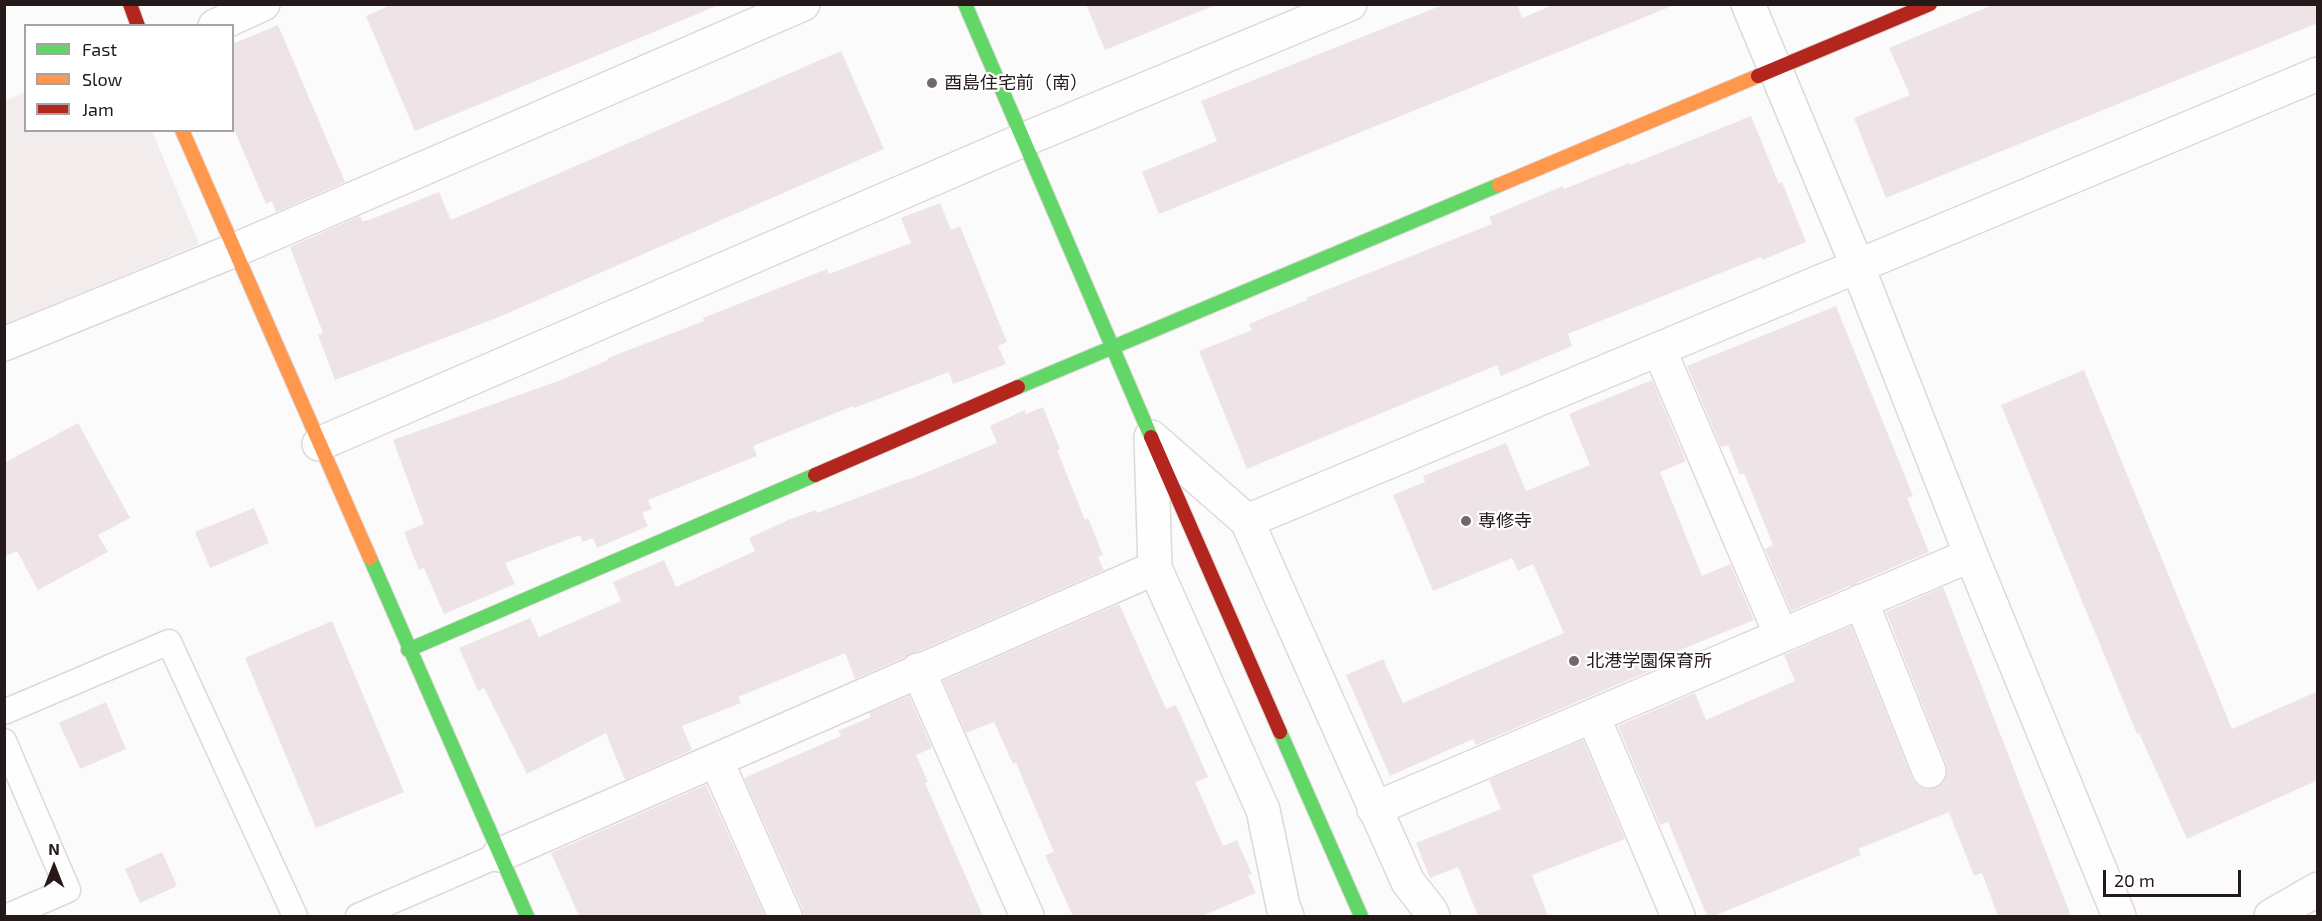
<!DOCTYPE html>
<meta charset="utf-8">
<style>
body{margin:0}
#map{position:relative;width:2322px;height:921px;overflow:hidden;background:#fbfbfb;font-family:"Exo 2",sans-serif}
canvas{display:block}
.frame{position:absolute;inset:0;border:6px solid #261919;pointer-events:none}
.legend{position:absolute;left:24px;top:24px;width:210px;height:108px;box-sizing:border-box;background:#fff;border:2px solid #a8a3a3;margin:0;padding:8px 10px;list-style:none;font-size:18px;color:#261919}
.legend li{display:flex;align-items:center;gap:12px;height:30px}
.legend b{width:30px;border:2px solid #a8a3a3}
.north{position:absolute;left:24px;top:837px;width:60px;height:60px;-webkit-text-stroke:4px #fff;paint-order:stroke;rotate:0deg;font-size:16px;font-weight:700;line-height:24px;text-align:center;color:#261919}
.north::after{content:'';display:block;margin:auto;width:21px;height:27px;background:#261919;clip-path:polygon(50% 0,100% 100%,50% 72%,0 100%)}
.scale{position:absolute;left:2103px;top:870px;width:138px;height:27px;box-sizing:border-box;border:3px solid #261919;border-top:0;padding-left:8px;font-size:18px;line-height:21px;white-space:nowrap;color:#261919;-webkit-text-stroke:4px #fff;paint-order:stroke}
</style>
<div id="map">
<canvas width="2322" height="921"></canvas>
<div class="frame"></div>
<ul class="legend">
<li><b style="height:8px;background:#63d668"></b>Fast</li>
<li><b style="height:8px;background:#ff974d"></b>Slow</li>
<li><b style="height:8px;background:#b3261e"></b>Jam</li>
</ul>
<div class="north">N</div>
<div class="scale">20 m</div>
</div>
<script>
const ctx = document.querySelector('canvas').getContext('2d');
ctx.lineJoin = 'round';
function fill(path, color) { ctx.fillStyle = color; ctx.fill(path, 'evenodd'); }
const toPath = rows => new Path2D(rows.map(r => 'M' + r).join(''));
function trace(path, color, width, dash) { ctx.strokeStyle = color; ctx.lineWidth = width; ctx.lineCap = dash ? 'butt' : 'round'; ctx.setLineDash(dash || []); ctx.stroke(path); }
function label(font, color, halo, rows, align = 'center') {
  ctx.font = font + ' "Exo 2","Noto Sans JP",sans-serif'; ctx.lineWidth = 4.5; ctx.setLineDash([]); ctx.textBaseline = 'middle'; ctx.strokeStyle = halo; ctx.fillStyle = color; for (const [text, x, y, turn = 0] of rows) {
    ctx.save(); ctx.translate(x, y); ctx.rotate((+turn || 0) * Math.PI / 180); ctx.textAlign = isNaN(turn) ? turn : align; if (halo) ctx.strokeText(text, 0, 0); ctx.fillText(text, 0, 0); ctx.restore();
  }
}
fill(toPath([
 [25,92,26,130,152,131,199,244,5,325,5,101]
]), '#f2ecec');
fill(toPath([
 [393,4,719,4,719,5,415,131,366,16],
 [1086,4,1213,4,1213,6,1105,50],
 [1445,4,1517,4,1522,18,1555,4,1672,6,1159,214,1142,172,1217,141,1201,101],
 [1995,4,2318,4,2318,23,1886,198,1854,118,1910,95,1889,48],
 [278,25,345,182,276,212,272,201,266,204,232,125,232,44],
 [841,51,884,149,499,317,335,380,318,335,323,333,290,247,360,216,362,221,369,220,439,192,451,220],
 [1751,116,1779,184,1782,182,1806,242,1762,260,1761,257,1568,334,1572,346,1501,376,1497,365,1247,469,1199,351,1252,330,1249,324,1307,300,1306,298,1492,224,1489,217,1563,186,1564,189,1629,163,1630,165],
 [940,203,951,230,960,226,1007,342,998,346,1006,364,953,384,949,372,854,408,853,406,753,446,757,456,648,500,652,509,642,513,648,526,597,548,593,538,582,542,580,535,505,563,515,584,444,614,424,568,419,570,404,532,424,524,393,440,561,380,608,360,608,358,704,321,703,318,827,269,829,274,911,243,901,218],
 [1836,306,1913,496,1907,498,1929,552,1791,611,1765,549,1773,545,1744,473,1740,475,1728,445,1721,447,1687,366],
 [2084,370,2232,729,2318,691,2318,780,2187,839,2139,733,2137,734,2001,405],
 [1652,380,1686,461,1660,472,1702,576,1730,564,1754,620,1678,651,1680,658,1476,745,1473,739,1390,776,1346,675,1383,659,1403,703,1564,633,1533,564,1518,571,1512,558,1433,591,1393,495,1425,482,1423,476,1506,443,1526,491,1590,465,1569,414],
 [1043,407,1060,449,1057,450,1085,520,1088,518,1103,555,1098,557,1104,570,855,679,845,653,738,697,741,703,682,726,692,750,625,780,606,733,527,774,484,688,478,691,459,648,530,618,539,637,621,601,613,582,664,560,676,587,755,551,749,538,788,520,816,510,817,513,907,479,908,480,997,443,990,426,1025,410,1026,414],
 [78,423,130,518,98,535,108,552,38,590,17,551,4,557,4,463],
 [254,508,269,543,210,568,195,532],
 [1943,587,2071,916,1998,916,1982,873,1974,876,1949,812,1858,849,1861,855,1714,916,1707,916,1668,822,1660,825,1618,726,1695,693,1706,720,1795,681,1784,655,1851,626,1912,778,1917,785,1926,789,1936,788,1943,783,1947,774,1946,764,1886,612],
 [1119,604,1166,709,1176,705,1208,777,1195,782,1223,846,1237,840,1252,874,1248,875,1256,893,1202,916,1073,916,1045,855,1054,852,1016,763,1013,764,994,722,966,733,943,681],
 [332,621,404,792,316,828,245,658],
 [909,696,932,748,916,755,928,782,925,783,983,916,803,916,802,908,744,778,841,736,838,731,871,717,869,713],
 [106,702,126,749,80,769,59,723],
 [1583,740,1625,839,1532,875,1548,916,1478,916,1458,867,1430,878,1416,843,1501,809,1489,780],
 [706,785,765,916,579,916,551,853],
 [162,852,177,886,140,903,125,869]
]), '#eee4e8');
const lane = toPath([
 [4,712,169,642,295,916],
 [4,741,68,890,8,916],
 [358,916,499,855]
]);
const street = toPath([
 [1748,4,1857,265,1971,555,2119,916],
 [215,26,263,4],
 [4,344,235,250,803,4],
 [1659,349,1781,635],
 [1151,437,1247,521,1408,882,1430,910,1433,916],
 [1151,437,1155,568,1263,810,1283,906,1287,916],
 [319,444,1023,140,1350,4],
 [1247,521,2318,74],
 [1861,601,1929,771],
 [918,670,1027,916],
 [1593,716,1678,916],
 [716,760,785,916],
 [1374,809,1971,555],
 [499,855,1155,568],
 [2271,916,2318,889]
]);
const fast = toPath([
 [965,4,1151,437],
 [1018,387,1499,185],
 [370,558,527,916],
 [408,650,815,475],
 [1280,732,1361,916]
]);
const slow = toPath([
 [182,130,370,558],
 [1499,185,1758,76]
]);
const jam = toPath([
 [130,4,138,26],
 [1758,76,1930,4],
 [1151,437,1280,732],
 [815,475,1018,387]
]);
trace(lane, '#dfd8d8', 27);
trace(street, '#dfd8d8', 36);
trace(fast, '#dfd8d8', 16);
trace(slow, '#dfd8d8', 16);
trace(jam, '#dfd8d8', 16);
trace(lane, '#fefefe', 24);
trace(street, '#fefefe', 33);
trace(fast, '#63d668', 14);
trace(slow, '#ff974d', 14);
trace(jam, '#b3261e', 14);
for (const [x, y, r, color] of [
 [932,83,6,"#716868"],
 [1466,521,6,"#716868"],
 [1574,661,6,"#716868"]
]) { const dot = new Path2D(); dot.arc(x, y, r, 0, 2 * Math.PI); ctx.fillStyle = color; ctx.fill(dot); trace(dot, '#fff', 2); }
label('18px', '#261919', '#fff', [
 ["酉島住宅前（南）",944,83],
 ["専修寺",1478,521],
 ["北港学園保育所",1586,661]
], 'left');
</script>
